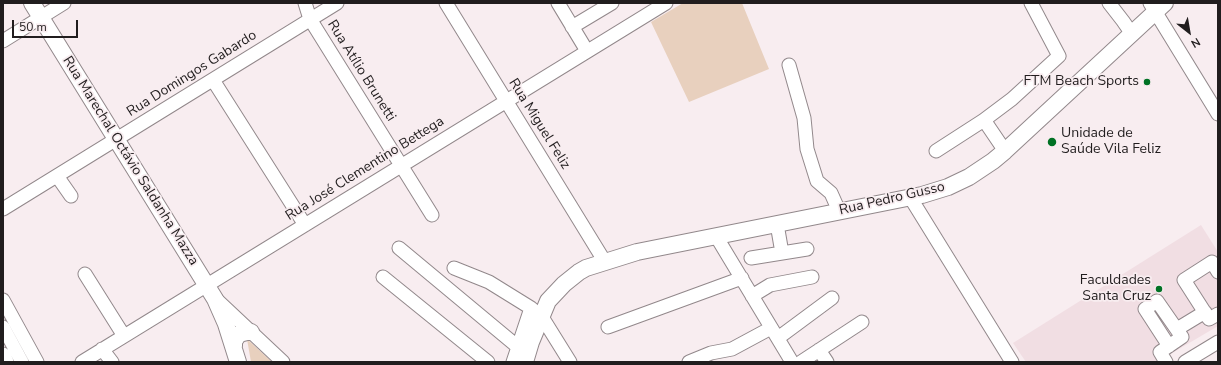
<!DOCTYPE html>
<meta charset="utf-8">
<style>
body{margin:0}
#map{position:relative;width:1221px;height:365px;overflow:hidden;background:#f8edf0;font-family:"Nunito Sans",sans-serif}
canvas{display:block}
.frame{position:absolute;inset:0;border:4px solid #211d1e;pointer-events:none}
.north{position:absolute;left:1169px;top:12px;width:40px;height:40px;-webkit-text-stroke:3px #f8edf0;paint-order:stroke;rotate:149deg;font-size:11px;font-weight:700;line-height:16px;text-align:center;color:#211d1e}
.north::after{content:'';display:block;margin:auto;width:14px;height:18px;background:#211d1e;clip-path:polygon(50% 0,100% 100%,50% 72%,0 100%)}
.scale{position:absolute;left:12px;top:20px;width:66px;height:18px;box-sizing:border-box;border:2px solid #211d1e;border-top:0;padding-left:5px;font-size:12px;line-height:14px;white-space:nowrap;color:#211d1e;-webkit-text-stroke:3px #f8edf0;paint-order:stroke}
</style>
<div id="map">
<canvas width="1221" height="365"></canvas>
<div class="frame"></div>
<div class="north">N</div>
<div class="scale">50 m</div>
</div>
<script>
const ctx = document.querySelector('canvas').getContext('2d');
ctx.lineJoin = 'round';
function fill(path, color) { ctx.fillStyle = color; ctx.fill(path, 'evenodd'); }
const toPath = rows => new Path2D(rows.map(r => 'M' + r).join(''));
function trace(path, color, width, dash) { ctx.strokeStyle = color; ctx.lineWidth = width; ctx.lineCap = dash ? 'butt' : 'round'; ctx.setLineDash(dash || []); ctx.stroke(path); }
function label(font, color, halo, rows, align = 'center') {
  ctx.font = font + ' "Nunito Sans",sans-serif'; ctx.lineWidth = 3.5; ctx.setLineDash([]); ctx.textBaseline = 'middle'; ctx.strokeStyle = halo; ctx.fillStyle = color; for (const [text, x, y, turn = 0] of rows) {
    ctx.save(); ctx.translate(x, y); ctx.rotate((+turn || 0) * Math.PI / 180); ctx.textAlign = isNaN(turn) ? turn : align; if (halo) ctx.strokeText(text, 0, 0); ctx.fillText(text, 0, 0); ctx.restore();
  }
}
fill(toPath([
 [1201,225,1218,252,1218,326,1157,362,1026,362,1013,343]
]), '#f1dee3');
fill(toPath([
 [683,3,742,3,769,69,689,102,651,22],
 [247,339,272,362,251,362]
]), '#e8d0be');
const minor = toPath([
 [305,3,310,19,432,215],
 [446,3,605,262],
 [558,3,587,51],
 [1109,3,1123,21,1132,34],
 [1150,3,1218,114],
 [572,27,612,3],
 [3,41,64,3],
 [789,65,804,118,807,149,817,181,831,193,839,211],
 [213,80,305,225],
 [936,151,984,120],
 [1005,151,984,120,1012,99,1059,56,1031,3],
 [57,176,71,196],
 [910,197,1012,362],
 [3,209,337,3],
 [777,224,782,253],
 [716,236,792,362],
 [399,248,518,347],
 [751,258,807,249],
 [454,268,489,282,531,308,542,317,570,362],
 [1218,272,1212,262,1184,280,1209,319,1218,314],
 [85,274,124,336],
 [383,277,488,362],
 [752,296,770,285,812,277],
 [3,300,37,362],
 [217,300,283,362],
 [3,327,22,362],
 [608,327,742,278],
 [1177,329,1205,312],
 [778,338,832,298],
 [102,349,112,362],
 [819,350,827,362],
 [3,354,7,362],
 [82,362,666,3],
 [513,362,531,308],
 [689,362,711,353,732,349,771,328],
 [801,362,862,322],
 [1166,362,1160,352,1182,337,1157,301,1145,309,1169,346],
 [1185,362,1218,342]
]);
const major = toPath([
 [32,3,215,299,226,324,238,362],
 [234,346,234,341,239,334,247,332,251,332],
 [525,362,531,342,548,301,564,284,579,272,586,268,637,252,922,195,948,187,969,177,993,161,1005,151,1165,3]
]);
trace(minor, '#92888b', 15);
trace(major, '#92888b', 18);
trace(minor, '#fff', 13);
trace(major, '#fff', 16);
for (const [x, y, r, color] of [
 [1147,82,4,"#007124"],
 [1052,142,5,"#007124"],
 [1159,289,4,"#007124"]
]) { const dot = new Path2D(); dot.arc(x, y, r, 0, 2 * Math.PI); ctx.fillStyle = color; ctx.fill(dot); trace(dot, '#f8edf0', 1.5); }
label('14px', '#211d1e', '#f8edf0', [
 ["Rua Atílio Brunetti",361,71,58],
 ["Rua Domingos Gabardo",192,74,-32],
 ["Rua Miguel Feliz",539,124,58],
 ["Rua Marechal Octávio Saldanha Mazza",130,161,58],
 ["Rua José Clementino Bettega",365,169,-32],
 ["Rua Pedro Gusso",892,199,-13]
]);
label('14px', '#211d1e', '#f8edf0', [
 ["FTM Beach Sports",1139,82],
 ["Unidade de",1061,134,"left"],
 ["Saúde Vila Feliz",1061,150,"left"],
 ["Faculdades",1151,281],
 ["Santa Cruz",1151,297]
], 'right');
</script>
